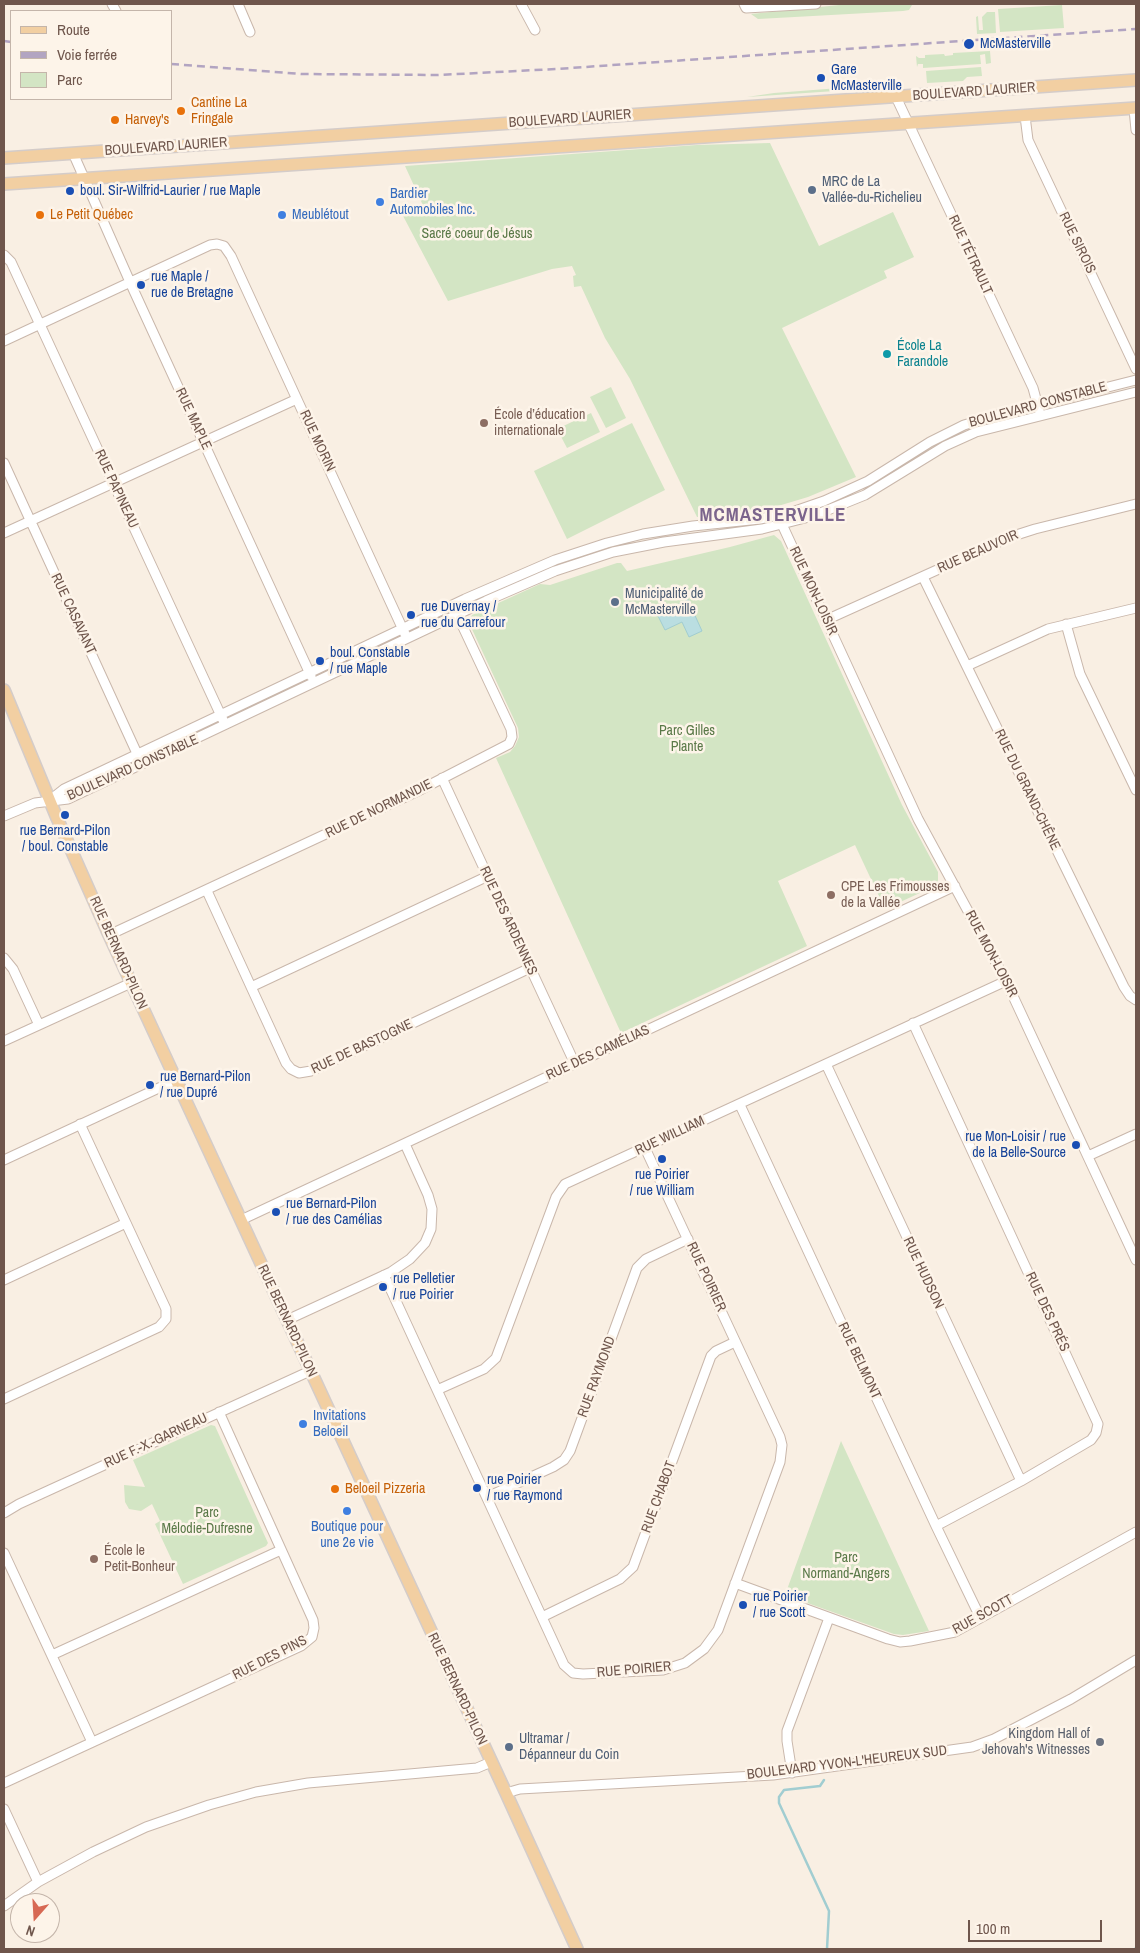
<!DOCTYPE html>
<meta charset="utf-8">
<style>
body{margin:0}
#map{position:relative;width:1140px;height:1953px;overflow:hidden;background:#f9efe3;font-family:"Archivo Narrow",sans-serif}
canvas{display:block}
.frame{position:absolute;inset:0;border:5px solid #6f564c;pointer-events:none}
.legend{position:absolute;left:10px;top:10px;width:162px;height:90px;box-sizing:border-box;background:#fdf4e9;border:1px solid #c4b5aa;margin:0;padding:6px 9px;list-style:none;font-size:15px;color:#6f564c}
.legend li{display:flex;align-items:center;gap:10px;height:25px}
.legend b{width:25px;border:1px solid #c4b5aa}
.north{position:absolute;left:10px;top:1893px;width:50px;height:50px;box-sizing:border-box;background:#fdf4e9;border:1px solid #c4b5aa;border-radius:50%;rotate:199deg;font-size:14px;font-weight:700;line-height:20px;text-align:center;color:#6f564c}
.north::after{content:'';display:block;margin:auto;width:18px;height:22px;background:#d76954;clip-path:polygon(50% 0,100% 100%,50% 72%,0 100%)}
.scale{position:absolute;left:968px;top:1920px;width:134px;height:22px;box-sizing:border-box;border:2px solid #6f564c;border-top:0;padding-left:6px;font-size:15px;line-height:18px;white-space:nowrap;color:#6f564c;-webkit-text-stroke:4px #fdf4e9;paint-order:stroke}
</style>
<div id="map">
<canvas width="1140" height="1953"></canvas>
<div class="frame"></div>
<ul class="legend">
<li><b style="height:6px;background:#f2cfa2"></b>Route</li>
<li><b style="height:6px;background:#b2a4c1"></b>Voie ferrée</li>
<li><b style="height:14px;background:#d3e5c4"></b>Parc</li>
</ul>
<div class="north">N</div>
<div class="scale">100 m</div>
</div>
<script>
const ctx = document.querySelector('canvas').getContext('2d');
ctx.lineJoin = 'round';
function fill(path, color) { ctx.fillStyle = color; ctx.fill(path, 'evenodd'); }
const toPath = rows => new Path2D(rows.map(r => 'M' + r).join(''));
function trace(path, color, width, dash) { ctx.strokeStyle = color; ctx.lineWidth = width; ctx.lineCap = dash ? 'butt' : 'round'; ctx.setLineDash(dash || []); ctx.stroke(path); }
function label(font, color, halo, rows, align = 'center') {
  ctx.font = font + ' "Archivo Narrow",sans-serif'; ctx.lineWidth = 5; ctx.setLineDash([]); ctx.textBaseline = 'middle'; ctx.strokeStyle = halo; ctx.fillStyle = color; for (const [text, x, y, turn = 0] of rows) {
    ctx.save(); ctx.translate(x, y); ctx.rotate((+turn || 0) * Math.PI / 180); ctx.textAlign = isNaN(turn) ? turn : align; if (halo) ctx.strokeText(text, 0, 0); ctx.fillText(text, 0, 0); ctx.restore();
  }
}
fill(toPath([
 [849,4,912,5,909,10,903,11,813,16,758,19,751,14],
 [1062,5,1064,28,1000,32,998,9],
 [987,12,995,12,996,33,977,34,976,17,978,16,979,30,983,30,982,17],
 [990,51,991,63,986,64,985,54,980,55,981,64,923,68,923,64,918,64,917,67,916,56,919,58,925,58,925,55,944,54,945,56,953,55,953,53],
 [981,67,982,76,967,77,963,81,927,83,926,71],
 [879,85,879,88,747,97,774,93],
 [770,143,819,246,893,212,914,257,884,271,887,278,782,328,856,477,808,497,778,506,697,517,630,379,605,338,581,286,574,287,573,276,576,275,572,266,552,269,448,301,402,214,426,212,405,166,697,145],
 [611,387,626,418,606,428,590,397],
 [591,413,600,432,567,448,557,429],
 [632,423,665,490,567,539,534,471],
 [774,535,781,541,902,805,938,872,938,881,935,886,885,909,855,845,778,881,807,946,621,1033,496,758,510,752,515,746,519,737,518,728,470,625,470,619,472,615,540,584,550,585,617,563,621,563,627,571,730,547],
 [211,1425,215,1426,268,1543,266,1546,183,1584,155,1524,160,1521,152,1504,141,1511,129,1509,125,1502,124,1485,145,1487,133,1460],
 [841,1441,929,1631,903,1635,894,1634,785,1595]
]), '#d3e5c4');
const water = toPath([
 [688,600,702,631,689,637,682,622,665,630,657,614,688,600]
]);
fill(water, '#badee1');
trace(water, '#a1cdd1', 1);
trace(toPath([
 [824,1780,820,1786,784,1790,779,1797,779,1803,829,1911,827,1949],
 [1135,1949,1136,1948]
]), '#a1cdd1', 2.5);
const minor = toPath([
 [112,4,116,11],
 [238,4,250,32],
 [521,4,535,30],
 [744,4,746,8,816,4],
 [896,97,1033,388,1039,410],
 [1134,109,1136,130],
 [1025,116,1028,140,1136,369],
 [73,153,134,291,311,676],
 [4,255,11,262,223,720],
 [4,341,210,245,217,244,224,246,231,256,405,634],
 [4,463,140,760],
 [780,520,918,819,1006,981,1136,1260],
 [4,533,297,399],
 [923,577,1124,987,1130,996,1136,1000],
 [826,620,1010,537,1035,529,1136,504],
 [1066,624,1080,674,1136,790],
 [967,666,1048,629,1136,608],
 [442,778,575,1064],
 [50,800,64,789,465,599,555,560,607,543,643,534,693,526,760,519,795,511,824,501,868,481,930,442,964,425,1001,414,1136,380],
 [4,816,35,803,68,799,486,601,555,571,613,552,664,542,762,529,813,516,865,495,945,446,976,432,1136,392],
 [207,891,286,1063,291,1069,299,1073,311,1071,530,968],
 [109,935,416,792,509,744,512,737,511,729,455,610],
 [4,958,13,969,39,1025],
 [251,987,488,876],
 [913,1023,1098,1424,1096,1433,1091,1440,1021,1481,936,1526],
 [4,1041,131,983],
 [826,1064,1021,1481],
 [740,1105,936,1526,980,1617],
 [1088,1156,1136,1134],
 [4,1160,176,1080],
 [241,1220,955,886],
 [384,1275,564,1665,573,1673,583,1674,663,1670,685,1663,704,1649,718,1630,780,1462,782,1445,780,1437,645,1148],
 [4,1280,126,1223],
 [287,1320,391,1272,410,1259,425,1243,431,1229,432,1209,428,1195,405,1144],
 [437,1390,484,1369,496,1358,556,1197,565,1184,1006,981],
 [4,1399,159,1327,166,1319,166,1309,80,1124],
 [487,1497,553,1467,564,1460,570,1451,637,1268,646,1259,688,1239],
 [4,1513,19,1504,310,1371],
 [4,1553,92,1742],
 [735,1583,888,1639,900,1642,910,1641,955,1632,1136,1532],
 [542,1617,620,1579,633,1567,711,1356,716,1351,735,1342],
 [52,1655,281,1550],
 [792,1773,787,1741,787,1731,829,1618],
 [4,1783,301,1646,312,1637,314,1628,313,1620,219,1412],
 [506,1793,520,1789,773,1775,972,1747,994,1739,1071,1699,1136,1660],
 [4,1809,38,1882],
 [4,1906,38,1882,93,1852,146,1827,209,1805,256,1792,308,1783,477,1768,491,1762]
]);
const major = toPath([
 [4,158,1136,80],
 [4,184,1136,108],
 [4,690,57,818,109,935,506,1793,577,1949]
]);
trace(minor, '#c9b7ab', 11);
trace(major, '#d4ccc9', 14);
trace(minor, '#fff', 9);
trace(major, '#f2cfa2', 11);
trace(toPath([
 [4,41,11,42],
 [171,64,302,74,438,75,556,69,1136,29]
]), '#b2a4c1', 2.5, [8, 5]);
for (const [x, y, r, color] of [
 [969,44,6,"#1a4fb4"],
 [821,78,5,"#1a4fb4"],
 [181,111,5,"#e8710a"],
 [115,120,5,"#e8710a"],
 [812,190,5,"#5c6f8a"],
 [70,191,5,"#1a4fb4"],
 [380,202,5,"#3f7fe0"],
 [40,215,5,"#e8710a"],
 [282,215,5,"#3f7fe0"],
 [141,285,5,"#1a4fb4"],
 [887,354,5,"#0f9aa8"],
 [484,423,5,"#8d6e63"],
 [615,602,5,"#5c6f8a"],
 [411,615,5,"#1a4fb4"],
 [320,661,5,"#1a4fb4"],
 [65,815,5,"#1a4fb4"],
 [831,895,5,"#8d6e63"],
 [150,1085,5,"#1a4fb4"],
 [1076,1145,5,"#1a4fb4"],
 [662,1159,5,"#1a4fb4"],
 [276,1212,5,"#1a4fb4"],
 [383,1287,5,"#1a4fb4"],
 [303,1424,5,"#3f7fe0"],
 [477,1488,5,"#1a4fb4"],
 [335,1489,5,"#e8710a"],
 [347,1511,5,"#3f7fe0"],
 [94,1559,5,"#8d6e63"],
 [743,1605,5,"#1a4fb4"],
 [1100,1742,5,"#6b7280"],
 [509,1747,5,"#5c6f8a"]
]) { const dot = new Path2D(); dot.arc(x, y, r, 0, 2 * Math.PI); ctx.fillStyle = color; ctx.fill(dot); trace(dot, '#fdf4e9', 2); }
label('14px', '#164399', '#fdf4e9', [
 ["McMasterville",980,44],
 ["Gare",831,70],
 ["McMasterville",831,86],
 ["boul. Sir-Wilfrid-Laurier / rue Maple",80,191],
 ["rue Maple /",151,277],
 ["rue de Bretagne",151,293],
 ["rue Duvernay /",421,607],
 ["rue du Carrefour",421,623],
 ["boul. Constable",330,653],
 ["/ rue Maple",330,669],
 ["rue Bernard-Pilon",65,831,"center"],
 ["/ boul. Constable",65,847,"center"],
 ["rue Bernard-Pilon",160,1077],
 ["/ rue Dupré",160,1093],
 ["rue Mon-Loisir / rue",1066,1137,"right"],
 ["de la Belle-Source",1066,1153,"right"],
 ["rue Poirier",662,1175,"center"],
 ["/ rue William",662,1191,"center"],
 ["rue Bernard-Pilon",286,1204],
 ["/ rue des Camélias",286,1220],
 ["rue Pelletier",393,1279],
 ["/ rue Poirier",393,1295],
 ["rue Poirier",487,1480],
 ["/ rue Raymond",487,1496],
 ["rue Poirier",753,1597],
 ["/ rue Scott",753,1613]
], 'left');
label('14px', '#6f564c', '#fdf4e9', [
 ["BOULEVARD LAURIER",974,92,-4],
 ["BOULEVARD LAURIER",570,119,-4],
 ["BOULEVARD LAURIER",166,147,-4],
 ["RUE SIROIS",1077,243,64],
 ["RUE TÉTRAULT",970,255,65],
 ["BOULEVARD CONSTABLE",1038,405,-15],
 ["RUE MAPLE",193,419,65],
 ["RUE MORIN",317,441,65],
 ["RUE PAPINEAU",116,489,65],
 ["RUE BEAUVOIR",978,552,-24],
 ["RUE MON-LOISIR",813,591,65],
 ["RUE CASAVANT",73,614,65],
 ["BOULEVARD CONSTABLE",133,768,-24],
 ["RUE DU GRAND-CHÊNE",1027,790,64],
 ["RUE DE NORMANDIE",379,809,-26],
 ["RUE DES ARDENNES",508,921,65],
 ["RUE BERNARD-PILON",118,953,66],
 ["RUE MON-LOISIR",991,954,62],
 ["RUE DE BASTOGNE",362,1047,-25],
 ["RUE DES CAMÉLIAS",598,1053,-25],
 ["RUE WILLIAM",670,1136,-25],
 ["RUE HUDSON",923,1273,65],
 ["RUE POIRIER",706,1277,65],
 ["RUE DES PRÉS",1047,1312,65],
 ["RUE BERNARD-PILON",287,1321,65],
 ["RUE BELMONT",859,1361,65],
 ["RUE RAYMOND",597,1377,-70],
 ["RUE F.-X.-GARNEAU",156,1441,-25],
 ["RUE CHABOT",659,1497,-70],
 ["RUE SCOTT",983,1615,-29],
 ["RUE DES PINS",270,1658,-27],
 ["RUE POIRIER",634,1670,-5],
 ["RUE BERNARD-PILON",457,1689,65],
 ["BOULEVARD YVON-L'HEUREUX SUD",847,1763,-7]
]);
label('14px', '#c56008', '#fdf4e9', [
 ["Cantine La",191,103],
 ["Fringale",191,119],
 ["Harvey's",125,120],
 ["Le Petit Québec",50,215],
 ["Beloeil Pizzeria",345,1489]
], 'left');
label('14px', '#4e5e75', '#fdf4e9', [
 ["MRC de La",822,182],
 ["Vallée-du-Richelieu",822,198],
 ["Municipalité de",625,594],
 ["McMasterville",625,610],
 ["Ultramar /",519,1739],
 ["Dépanneur du Coin",519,1755]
], 'left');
label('14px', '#366cbe', '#fdf4e9', [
 ["Bardier",390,194],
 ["Automobiles Inc.",390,210],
 ["Meublétout",292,215],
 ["Invitations",313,1416],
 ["Beloeil",313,1432],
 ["Boutique pour",347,1527,"center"],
 ["une 2e vie",347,1543,"center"]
], 'left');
label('14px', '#5a7948', '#fdf4e9', [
 ["Sacré coeur de Jésus",477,234],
 ["Parc Gilles",687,731],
 ["Plante",687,747],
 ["Parc",207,1513],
 ["Mélodie-Dufresne",207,1529],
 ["Parc",846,1558],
 ["Normand-Angers",846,1574]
]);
label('14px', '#0d838f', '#fdf4e9', [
 ["École La",897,346],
 ["Farandole",897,362]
], 'left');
label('14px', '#785e54', '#fdf4e9', [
 ["École d’éducation",494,415],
 ["internationale",494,431],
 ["CPE Les Frimousses",841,887],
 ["de la Vallée",841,903],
 ["École le",104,1551],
 ["Petit-Bonheur",104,1567]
], 'left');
label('14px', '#5b616d', '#fdf4e9', [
 ["Kingdom Hall of",1090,1734],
 ["Jehovah's Witnesses",1090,1750]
], 'right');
ctx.letterSpacing = '1px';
label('bold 19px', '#7b648c', '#fdf4e9', [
 ["MCMASTERVILLE",773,516]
]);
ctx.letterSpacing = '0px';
</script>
